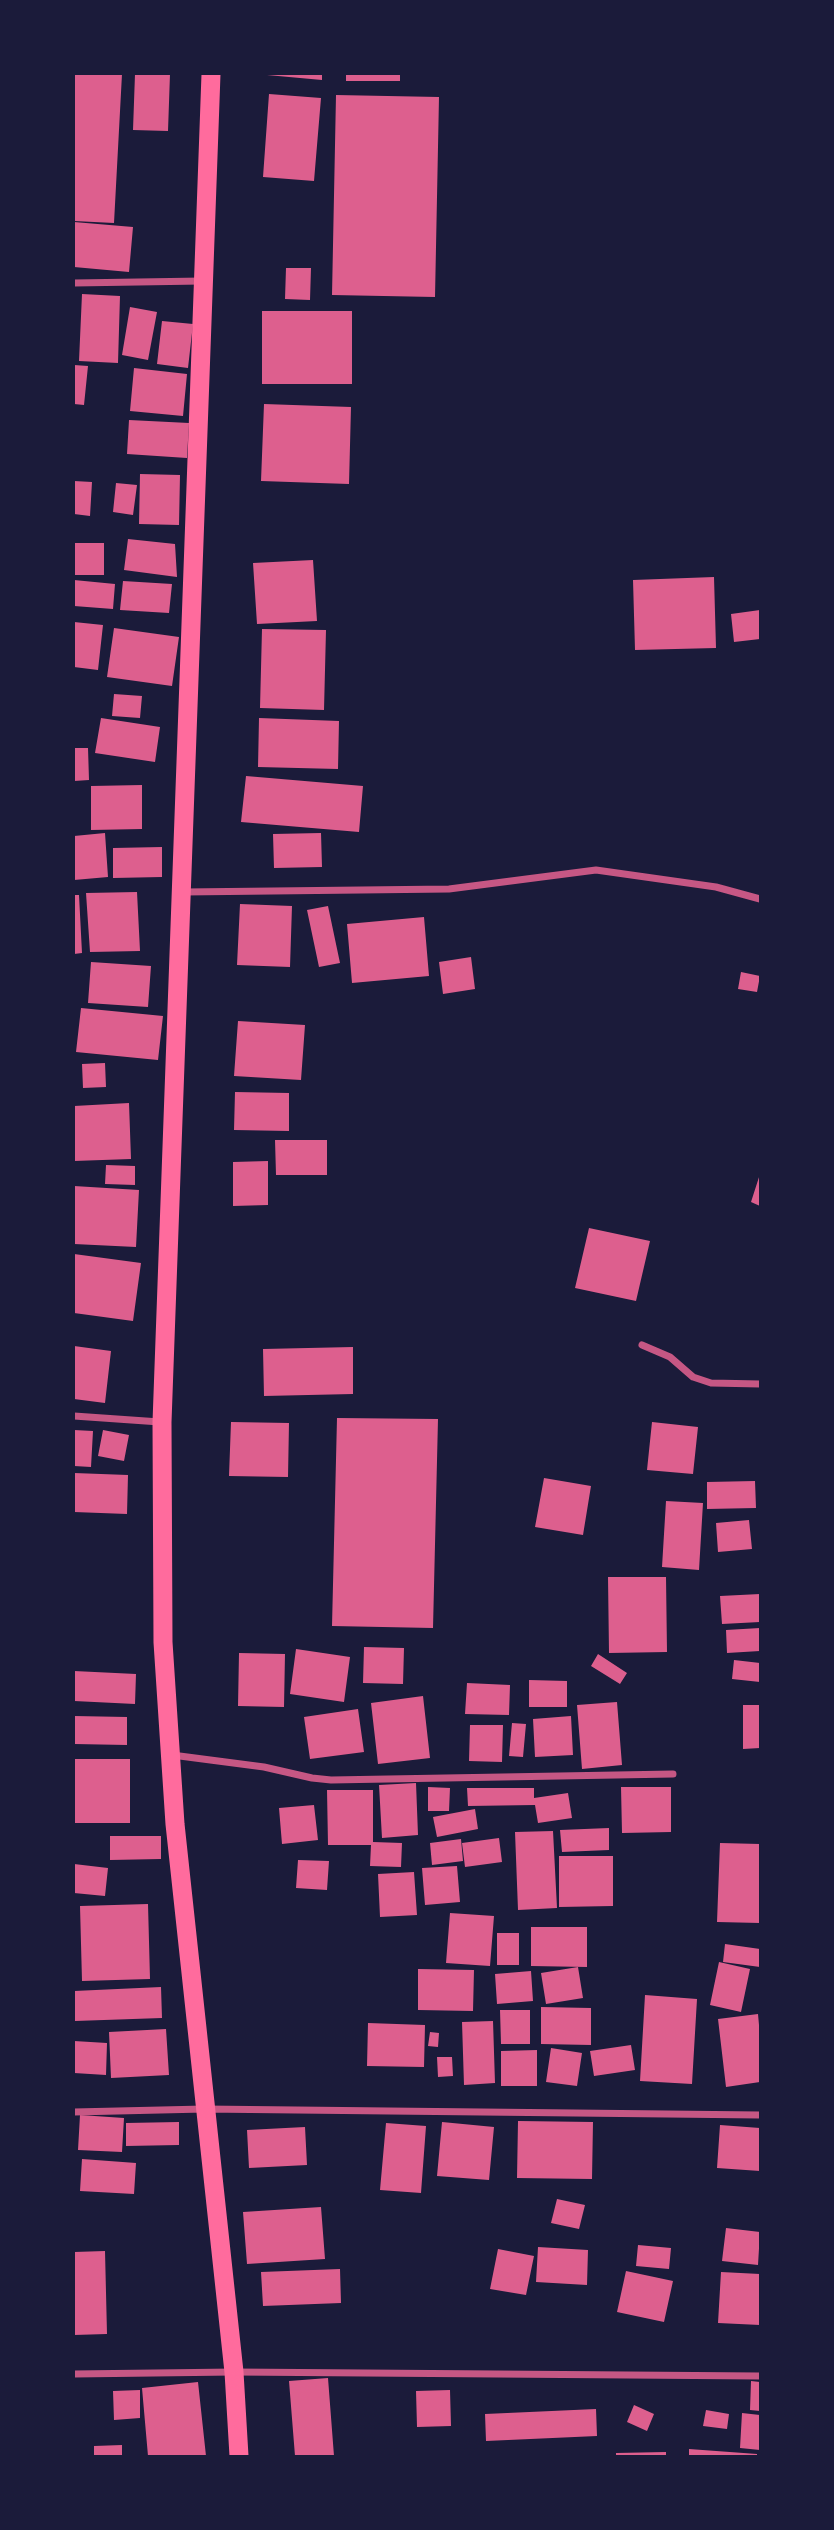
<!DOCTYPE html>
<style>
body{margin:0}
#map{position:relative;width:834px;height:2530px;overflow:hidden;background:#1b1b3a;font-family:"Titillium Web",sans-serif}
canvas{display:block}
.frame{position:absolute;inset:0;border:75px solid #1b1b3a;pointer-events:none}
</style>
<div id="map">
<canvas width="834" height="2530"></canvas>
<div class="frame"></div>
</div>
<script>
const ctx = document.querySelector('canvas').getContext('2d');
ctx.lineJoin = 'round';
function fill(path, color) { ctx.fillStyle = color; ctx.fill(path, 'evenodd'); }
const toPath = rows => new Path2D(rows.map(r => 'M' + r).join(''));
function trace(path, color, width, dash) { ctx.strokeStyle = color; ctx.lineWidth = width; ctx.lineCap = dash ? 'butt' : 'round'; ctx.setLineDash(dash || []); ctx.stroke(path); }
fill(toPath([
 [74,74,122,74,114,223,74,221],
 [135,74,170,74,168,131,133,130],
 [267,74,322,74,322,80,267,75],
 [346,74,400,74,400,81,346,81],
 [269,94,321,98,314,181,263,177],
 [336,95,439,97,435,297,332,295],
 [74,222,133,227,129,272,74,267],
 [286,268,311,268,310,300,285,299],
 [82,294,120,296,118,363,79,361],
 [130,307,157,312,148,360,122,355],
 [262,311,352,311,352,384,262,384],
 [162,321,193,324,188,368,157,364],
 [74,365,88,366,84,405,74,404],
 [134,368,187,374,183,416,130,411],
 [264,404,351,407,349,484,261,481],
 [129,420,189,423,187,458,127,454],
 [140,474,180,475,179,525,139,524],
 [74,481,92,482,90,516,74,514],
 [116,483,137,485,133,515,113,512],
 [128,539,175,544,177,577,124,570],
 [74,543,104,543,104,575,74,575],
 [313,560,317,621,257,624,253,563],
 [714,577,716,648,635,650,633,580],
 [74,580,115,584,113,609,74,606],
 [123,581,172,584,169,613,120,610],
 [760,610,760,639,734,642,731,614],
 [74,622,103,625,98,670,74,667],
 [114,628,179,637,172,686,107,677],
 [262,629,326,630,324,710,260,708],
 [114,694,142,696,140,718,112,716],
 [101,718,160,727,155,762,95,753],
 [259,718,339,721,338,769,258,767],
 [74,748,88,748,89,780,74,781],
 [246,776,363,786,359,832,241,822],
 [142,785,142,829,91,830,91,786],
 [105,833,108,877,74,880,74,836],
 [321,833,322,867,274,868,273,834],
 [162,847,162,877,113,878,113,848],
 [137,892,140,951,90,952,86,893],
 [74,895,79,895,82,953,74,954],
 [240,904,292,906,290,967,237,965],
 [328,906,340,963,319,967,307,910],
 [424,917,429,976,352,983,347,924],
 [471,957,475,989,443,994,439,962],
 [91,962,151,966,148,1007,88,1003],
 [741,972,760,976,757,992,738,989],
 [81,1008,163,1016,158,1060,76,1052],
 [238,1021,305,1025,301,1080,234,1076],
 [105,1063,106,1087,83,1088,82,1064],
 [235,1092,289,1093,289,1131,234,1130],
 [129,1103,131,1159,74,1161,74,1106],
 [275,1140,327,1140,327,1175,276,1175],
 [268,1161,268,1205,233,1206,233,1162],
 [106,1165,135,1166,135,1185,105,1184],
 [760,1174,760,1206,751,1202],
 [74,1186,139,1190,136,1247,74,1244],
 [589,1228,650,1241,636,1301,575,1288],
 [74,1254,141,1263,133,1321,74,1313],
 [74,1346,111,1351,105,1403,74,1399],
 [353,1347,353,1394,264,1396,263,1349],
 [337,1418,438,1419,433,1628,332,1626],
 [231,1422,289,1423,288,1477,229,1476],
 [652,1422,698,1427,693,1474,647,1470],
 [74,1430,93,1431,91,1467,74,1466],
 [103,1430,129,1435,124,1461,98,1456],
 [74,1473,128,1475,127,1514,74,1512],
 [544,1478,591,1486,583,1535,535,1527],
 [755,1481,756,1508,707,1509,707,1482],
 [666,1501,703,1503,699,1570,662,1567],
 [749,1520,752,1549,718,1552,716,1523],
 [608,1577,666,1577,667,1652,609,1653],
 [760,1594,760,1622,722,1624,720,1596],
 [760,1628,760,1651,727,1653,726,1630],
 [364,1647,404,1648,403,1684,363,1683],
 [296,1649,350,1657,344,1702,290,1694],
 [239,1653,285,1654,284,1707,238,1706],
 [598,1654,627,1673,620,1684,591,1666],
 [734,1660,760,1663,760,1682,732,1679],
 [74,1671,136,1674,135,1704,74,1701],
 [529,1680,567,1681,567,1707,529,1707],
 [467,1683,510,1685,509,1715,465,1714],
 [423,1696,430,1758,378,1764,371,1703],
 [617,1702,622,1765,582,1769,577,1705],
 [743,1705,760,1705,760,1748,743,1749],
 [358,1709,364,1752,310,1759,304,1717],
 [74,1716,127,1717,127,1745,74,1744],
 [571,1716,573,1755,535,1757,533,1719],
 [512,1723,526,1724,523,1757,509,1756],
 [470,1725,503,1725,502,1762,469,1761],
 [74,1759,130,1759,130,1823,74,1823],
 [416,1783,418,1835,382,1838,379,1785],
 [428,1787,450,1788,449,1811,428,1811],
 [621,1787,671,1787,671,1832,622,1833],
 [467,1788,534,1788,534,1798,568,1793,572,1818,538,1823,535,1805,468,1806],
 [327,1790,373,1790,373,1842,402,1843,401,1867,370,1866,371,1845,328,1845],
 [314,1805,318,1840,282,1844,279,1808],
 [475,1809,478,1829,437,1837,433,1817],
 [609,1828,609,1850,562,1852,560,1830],
 [553,1831,557,1908,518,1910,515,1832],
 [110,1836,161,1836,161,1859,110,1860],
 [499,1838,502,1862,465,1867,462,1843],
 [461,1839,463,1861,432,1865,430,1843],
 [720,1843,760,1844,760,1923,717,1922],
 [559,1856,613,1856,613,1906,559,1907],
 [298,1860,329,1861,327,1890,296,1888],
 [74,1864,108,1868,105,1896,74,1893],
 [457,1866,460,1902,425,1905,422,1868],
 [414,1872,417,1915,380,1917,378,1874],
 [148,1904,150,1979,82,1981,80,1906],
 [450,1913,494,1916,490,1966,446,1963],
 [531,1927,587,1927,587,1967,531,1966],
 [497,1933,519,1933,519,1965,497,1965],
 [725,1944,760,1949,760,1967,723,1962],
 [719,1962,750,1969,741,2012,710,2005],
 [578,1967,583,1998,546,2004,541,1973],
 [418,1969,474,1970,473,2011,418,2010],
 [531,1971,533,2001,497,2004,495,1974],
 [161,1987,162,2018,75,2021,74,1991],
 [645,1995,697,1999,692,2084,640,2081],
 [541,2007,591,2008,591,2045,541,2044],
 [500,2010,530,2010,530,2044,501,2044],
 [758,2014,760,2036,760,2082,726,2087,718,2019],
 [493,2021,495,2083,464,2085,462,2022],
 [368,2023,425,2025,424,2067,367,2066],
 [166,2029,169,2075,111,2078,109,2032],
 [430,2032,439,2033,438,2047,428,2046],
 [74,2041,107,2043,106,2075,74,2073],
 [631,2045,635,2070,594,2076,590,2051],
 [551,2048,582,2053,577,2086,546,2082],
 [537,2050,537,2086,501,2086,501,2051],
 [437,2057,452,2057,453,2076,438,2077],
 [80,2115,124,2118,122,2152,78,2150],
 [518,2121,593,2122,592,2179,517,2178],
 [179,2122,179,2145,126,2146,126,2123],
 [442,2122,494,2127,489,2180,437,2176],
 [386,2123,426,2126,421,2193,380,2190],
 [720,2125,760,2128,760,2171,717,2168],
 [305,2127,307,2165,249,2168,247,2130],
 [82,2159,136,2163,134,2194,80,2191],
 [557,2199,585,2205,579,2229,551,2223],
 [321,2207,325,2259,247,2264,243,2212],
 [726,2228,760,2232,758,2265,722,2261],
 [638,2245,671,2248,669,2269,636,2266],
 [538,2247,588,2250,587,2285,536,2282],
 [498,2249,534,2256,526,2295,490,2289],
 [105,2251,107,2334,74,2335,74,2252],
 [340,2269,341,2303,263,2306,261,2272],
 [626,2271,673,2281,664,2322,617,2312],
 [721,2272,760,2274,760,2325,718,2323],
 [328,2378,334,2456,295,2456,289,2381],
 [751,2381,760,2382,760,2411,750,2410],
 [198,2382,206,2456,148,2456,142,2388],
 [140,2390,140,2418,114,2420,113,2391],
 [450,2390,451,2426,417,2427,416,2391],
 [634,2405,654,2414,647,2431,627,2422],
 [596,2409,597,2436,486,2441,485,2414],
 [706,2410,729,2414,727,2429,703,2426],
 [742,2413,760,2415,760,2450,740,2448],
 [122,2445,122,2456,94,2456,94,2446],
 [689,2449,757,2454,757,2456,689,2456],
 [666,2452,666,2456,616,2456,616,2453]
]), '#dd5f8e');
trace(toPath([
 [74,283,202,281],
 [184,892,449,889,596,870,716,887,760,899],
 [642,1345,670,1357,693,1377,711,1383,760,1384],
 [74,1416,160,1422],
 [172,1755,264,1767,312,1778,331,1780,673,1774],
 [74,2112,204,2109,760,2115],
 [74,2374,234,2372,760,2376]
]), '#c65784', 7);
trace(toPath([
 [211,74,162,1422,163,1642,175,1824,234,2372,239,2456]
]), '#ff6b9d', 19);
</script>
